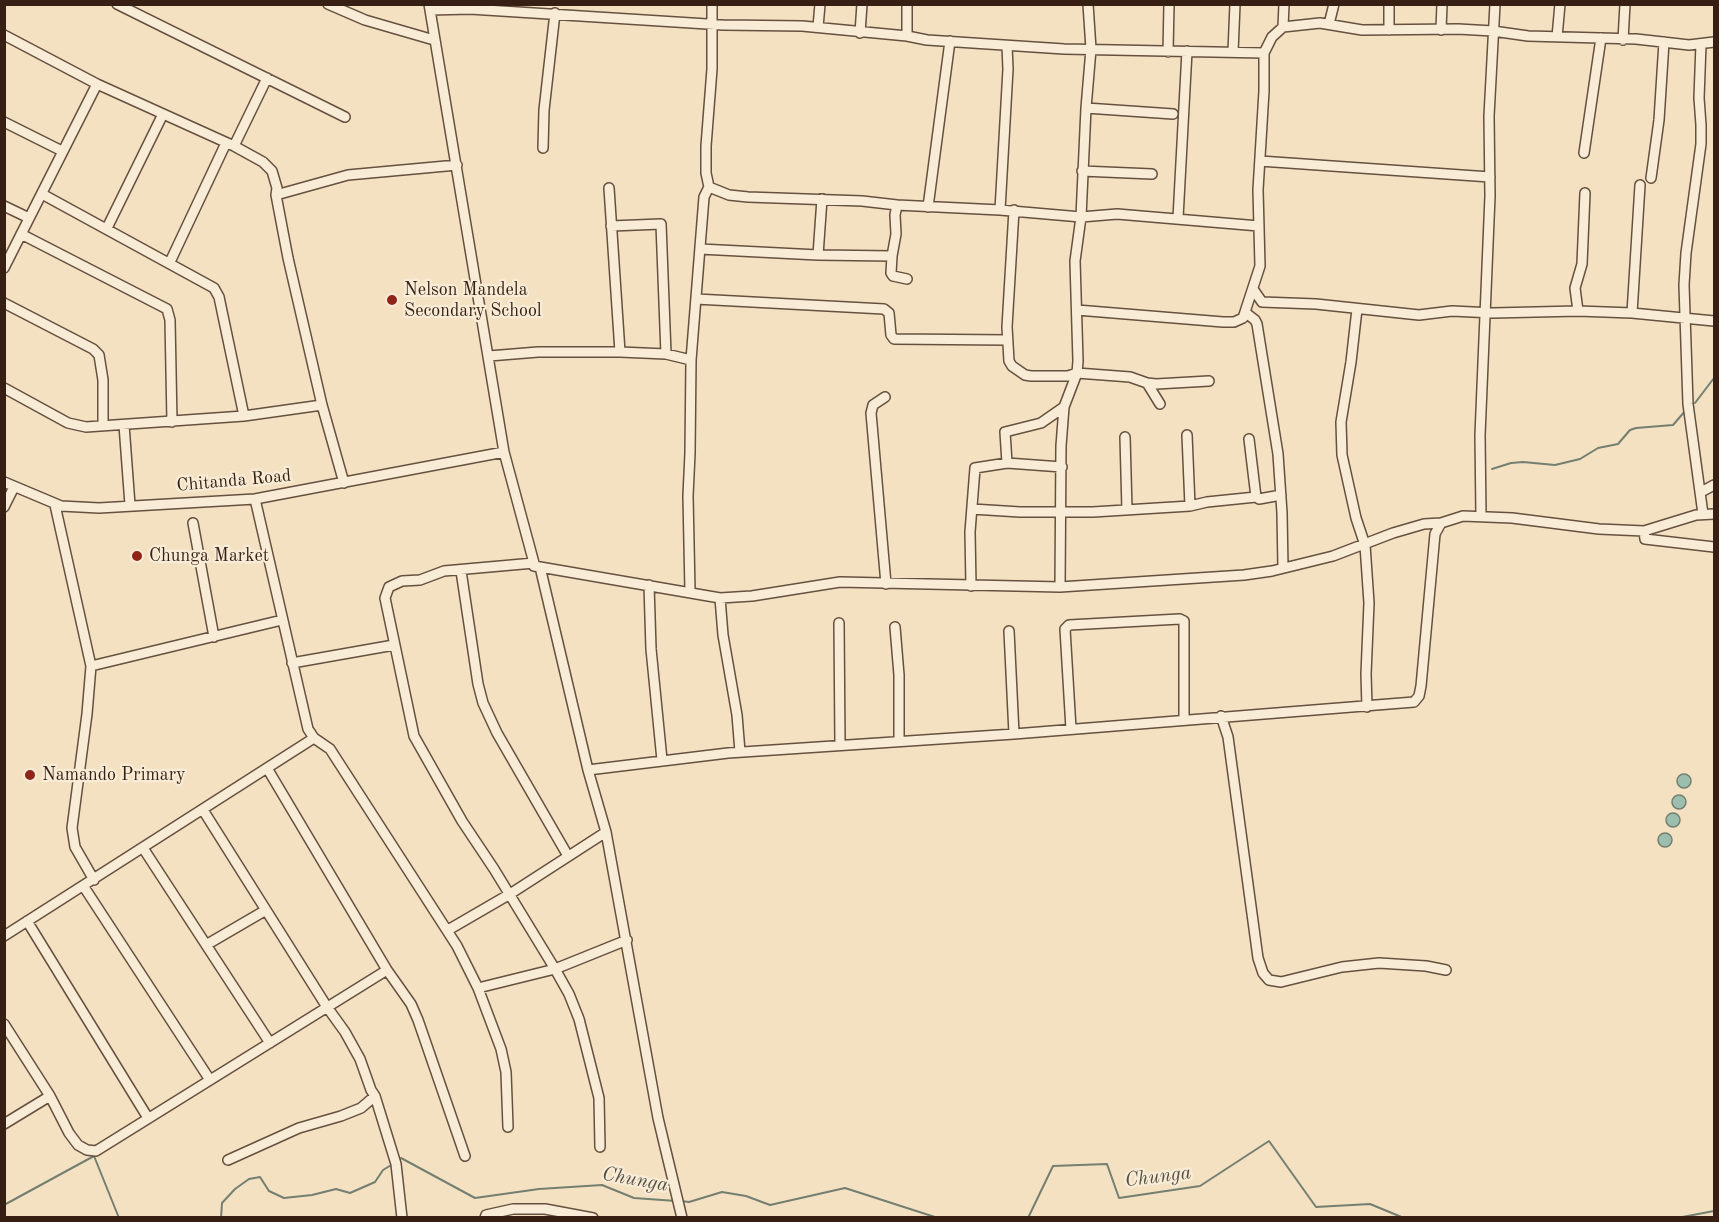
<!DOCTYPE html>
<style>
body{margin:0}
#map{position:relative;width:1719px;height:1222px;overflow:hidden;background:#f4e1c2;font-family:"Old Standard TT",serif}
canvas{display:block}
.frame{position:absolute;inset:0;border:6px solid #372013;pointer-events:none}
</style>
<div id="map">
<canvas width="1719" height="1222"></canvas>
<div class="frame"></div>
</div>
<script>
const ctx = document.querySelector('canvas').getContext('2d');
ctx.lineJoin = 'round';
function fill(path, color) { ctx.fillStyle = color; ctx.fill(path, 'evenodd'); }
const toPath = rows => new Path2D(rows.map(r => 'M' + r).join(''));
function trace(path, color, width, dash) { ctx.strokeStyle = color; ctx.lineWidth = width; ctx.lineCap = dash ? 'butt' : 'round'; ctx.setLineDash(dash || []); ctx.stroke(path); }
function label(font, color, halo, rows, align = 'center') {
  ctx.font = font + ' "Old Standard TT",serif'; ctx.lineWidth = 4.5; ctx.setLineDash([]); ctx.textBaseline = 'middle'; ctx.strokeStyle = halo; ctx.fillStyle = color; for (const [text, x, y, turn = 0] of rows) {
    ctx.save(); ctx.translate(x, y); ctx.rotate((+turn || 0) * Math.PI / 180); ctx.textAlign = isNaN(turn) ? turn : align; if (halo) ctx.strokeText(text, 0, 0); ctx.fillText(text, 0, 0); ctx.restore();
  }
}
const water = toPath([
 '1677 781a7 7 0 1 1 14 0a7 7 0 1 1-14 0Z',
 '1672 802a7 7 0 1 1 14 0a7 7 0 1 1-14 0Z',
 '1666 820a7 7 0 1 1 14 0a7 7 0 1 1-14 0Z',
 '1658 840a7 7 0 1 1 14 0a7 7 0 1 1-14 0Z'
]);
fill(water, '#9cbeaf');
trace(water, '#747f71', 1.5);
trace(toPath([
 [1695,403,1714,378],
 [1492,469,1511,463,1523,462,1555,465,1580,459,1598,448,1618,444,1630,430,1636,428,1673,425,1686,410],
 [401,1158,475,1198,539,1189,602,1185,634,1198,676,1201],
 [681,1201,689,1202,722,1192,746,1196,770,1205,845,1188,938,1218],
 [4,1205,94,1156,119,1218],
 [221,1218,222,1203,235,1189,249,1179,260,1177,269,1191,284,1198,312,1195,336,1189,350,1193,375,1182,383,1170,393,1164],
 [1028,1218,1053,1166,1107,1164,1119,1198,1200,1186,1269,1141,1316,1207,1370,1204,1404,1218],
 [1677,1218,1714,1211]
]), '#747f71', 2);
const minor = toPath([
 [117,4,345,117],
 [328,4,365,20,434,40],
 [429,4,504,452,534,563,534,566,540,567,588,770,606,832,658,1118,682,1218],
 [907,4,907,36],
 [430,10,470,9,723,25,802,26,907,36,927,40,1064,49,1264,53],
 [1329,24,1334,4],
 [818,27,820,4],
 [1283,27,1284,4],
 [1389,30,1389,4],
 [1441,30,1442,4],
 [860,33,862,4],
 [4,35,97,84,234,146,263,162,272,171,277,188,276,195,288,258,322,405,344,483],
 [1557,37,1560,4],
 [1623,40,1625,4],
 [1701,44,1699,98,1701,125,1701,144,1686,253,1684,285,1688,404,1703,514],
 [1168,52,1169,4],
 [1233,52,1235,4],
 [1086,108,1173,114],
 [4,122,62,151],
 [234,146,267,78],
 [543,148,544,110,555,13],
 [1584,153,1601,38],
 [1260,161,1490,177],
 [1082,171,1152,174],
 [1651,178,1659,120,1664,42],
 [709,187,729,195,748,197,862,201,897,205,1000,210,1081,217,1117,214,1259,226],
 [609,188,620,352],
 [42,194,214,288,219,297,244,416],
 [276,195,348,175,457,165],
 [897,205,895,215,896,234,892,256,891,273,893,276,907,279],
 [4,206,29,218],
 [928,207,950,41],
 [1000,210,1008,69,1007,46],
 [1014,210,1007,327,1009,361,1012,366,1025,375,1031,376,1068,376,1077,373,1130,377,1147,383,1156,384,1209,381],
 [1178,218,1187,51],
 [611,226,661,224,666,354],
 [107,228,163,114],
 [21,234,167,309,170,320,172,422],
 [700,249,818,255,822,199],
 [818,255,892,256],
 [170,262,226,143],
 [4,268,97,84],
 [1253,289,1262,302,1316,304,1419,315,1452,311,1493,313,1578,311,1632,313,1714,321],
 [696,299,884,309,889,313,891,335,894,339,1007,340],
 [4,303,93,349,99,355,103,380,103,425],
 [1357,309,1351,362,1341,422,1342,455,1356,518,1365,545,1369,603,1366,674,1367,707],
 [1077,310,1223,322,1234,322,1243,318,1260,266,1258,190,1264,91,1264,53,1272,37,1283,27,1320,23,1362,30,1458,29,1493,31,1528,36,1636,39,1689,45,1714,42],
 [1578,311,1575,288,1582,264,1585,193],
 [1246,313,1255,320,1257,324,1278,454,1282,513,1283,568],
 [1632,313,1640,185],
 [489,356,538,352,620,352,666,354,691,360],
 [1147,383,1160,404],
 [4,388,68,423,86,427,244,416,322,405],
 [885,397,873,405,871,413,886,584],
 [124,425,130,505],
 [1187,435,1190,506],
 [1125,437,1127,510],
 [1249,439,1256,497],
 [1007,463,1005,432,1041,423,1064,407],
 [4,482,61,506,99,508,255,499,504,452],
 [1701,492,1714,485],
 [55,505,91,666,87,714,72,828,75,847,94,880],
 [4,507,14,487],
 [972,509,1020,512,1093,512,1190,506,1207,502,1256,497,1259,499,1281,495],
 [1481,516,1480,435,1490,196,1489,116,1495,4],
 [193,523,214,637],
 [1644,531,1645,539,1714,547],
 [534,563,444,571,420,580,402,581,389,587,385,598,414,736,462,821,494,869,555,969,569,994,579,1019,599,1098,600,1147],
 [540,567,720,598,752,596,840,582,1060,587,1244,575,1272,571,1333,556,1393,533,1424,524,1441,523,1463,516,1512,518,1599,529,1644,531,1696,515,1714,514],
 [461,571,478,684,483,703,497,733,568,856],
 [649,585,651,649,662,760],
 [971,586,970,532,975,468,1007,463,1062,467],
 [1060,587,1061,446,1064,407,1077,373,1078,361,1075,261,1081,217,1086,108,1091,49,1088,4],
 [690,591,688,496,690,453,691,360,704,197,709,187,706,173,706,146,712,69,712,4],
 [720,598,723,635,737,715,740,752],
 [839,623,840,745],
 [895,627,899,675,899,740],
 [1009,631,1014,734],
 [292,663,394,645],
 [91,666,282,620],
 [1221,716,1228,737,1258,958,1263,973,1269,980,1281,982,1342,967,1379,963,1426,966,1446,970],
 [1071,729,1065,629,1069,625,1161,620,1180,619,1184,621,1184,720],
 [314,738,330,749,457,946,478,988,501,1049,506,1072,508,1127],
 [267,768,387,970,411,1004,418,1020,465,1156],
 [588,770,728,753,1014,734,1414,702,1419,696,1421,686,1435,534,1441,523],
 [203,810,327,1007,345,1032,360,1059,371,1090,375,1096,361,1108,341,1116,299,1128,228,1160],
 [143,848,270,1043],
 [84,887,210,1080],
 [27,921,148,1118],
 [448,930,510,894,606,832],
 [4,936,314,738,308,729,255,499],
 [206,945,266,910],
 [478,988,555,969,627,940],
 [4,1024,50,1096,69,1133,78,1145,87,1150,96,1151,387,970],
 [375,1096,396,1164,402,1218],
 [4,1124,50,1096],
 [485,1218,486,1215,513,1209,545,1209,593,1218]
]);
trace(minor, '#66503f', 12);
trace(minor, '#f8ecd7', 9);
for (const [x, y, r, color] of [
 [392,300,6,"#8f2418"],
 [137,556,6,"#8f2418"],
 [30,775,6,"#8f2418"]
]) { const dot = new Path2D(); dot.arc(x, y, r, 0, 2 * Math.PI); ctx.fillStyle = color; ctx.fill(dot); trace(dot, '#f8ecd7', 2); }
label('18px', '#372013', '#f8ecd7', [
 ["Nelson Mandela",404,290],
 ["Secondary School",404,311],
 ["Chunga Market",149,556],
 ["Namando Primary",42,775]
], 'left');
label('18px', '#372013', '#f8ecd7', [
 ["Chitanda Road",234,481,-5]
]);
label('italic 20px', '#554f42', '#f8ecd7', [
 ["Chunga",1158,1177,-7],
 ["Chunga",635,1180,10]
]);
</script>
